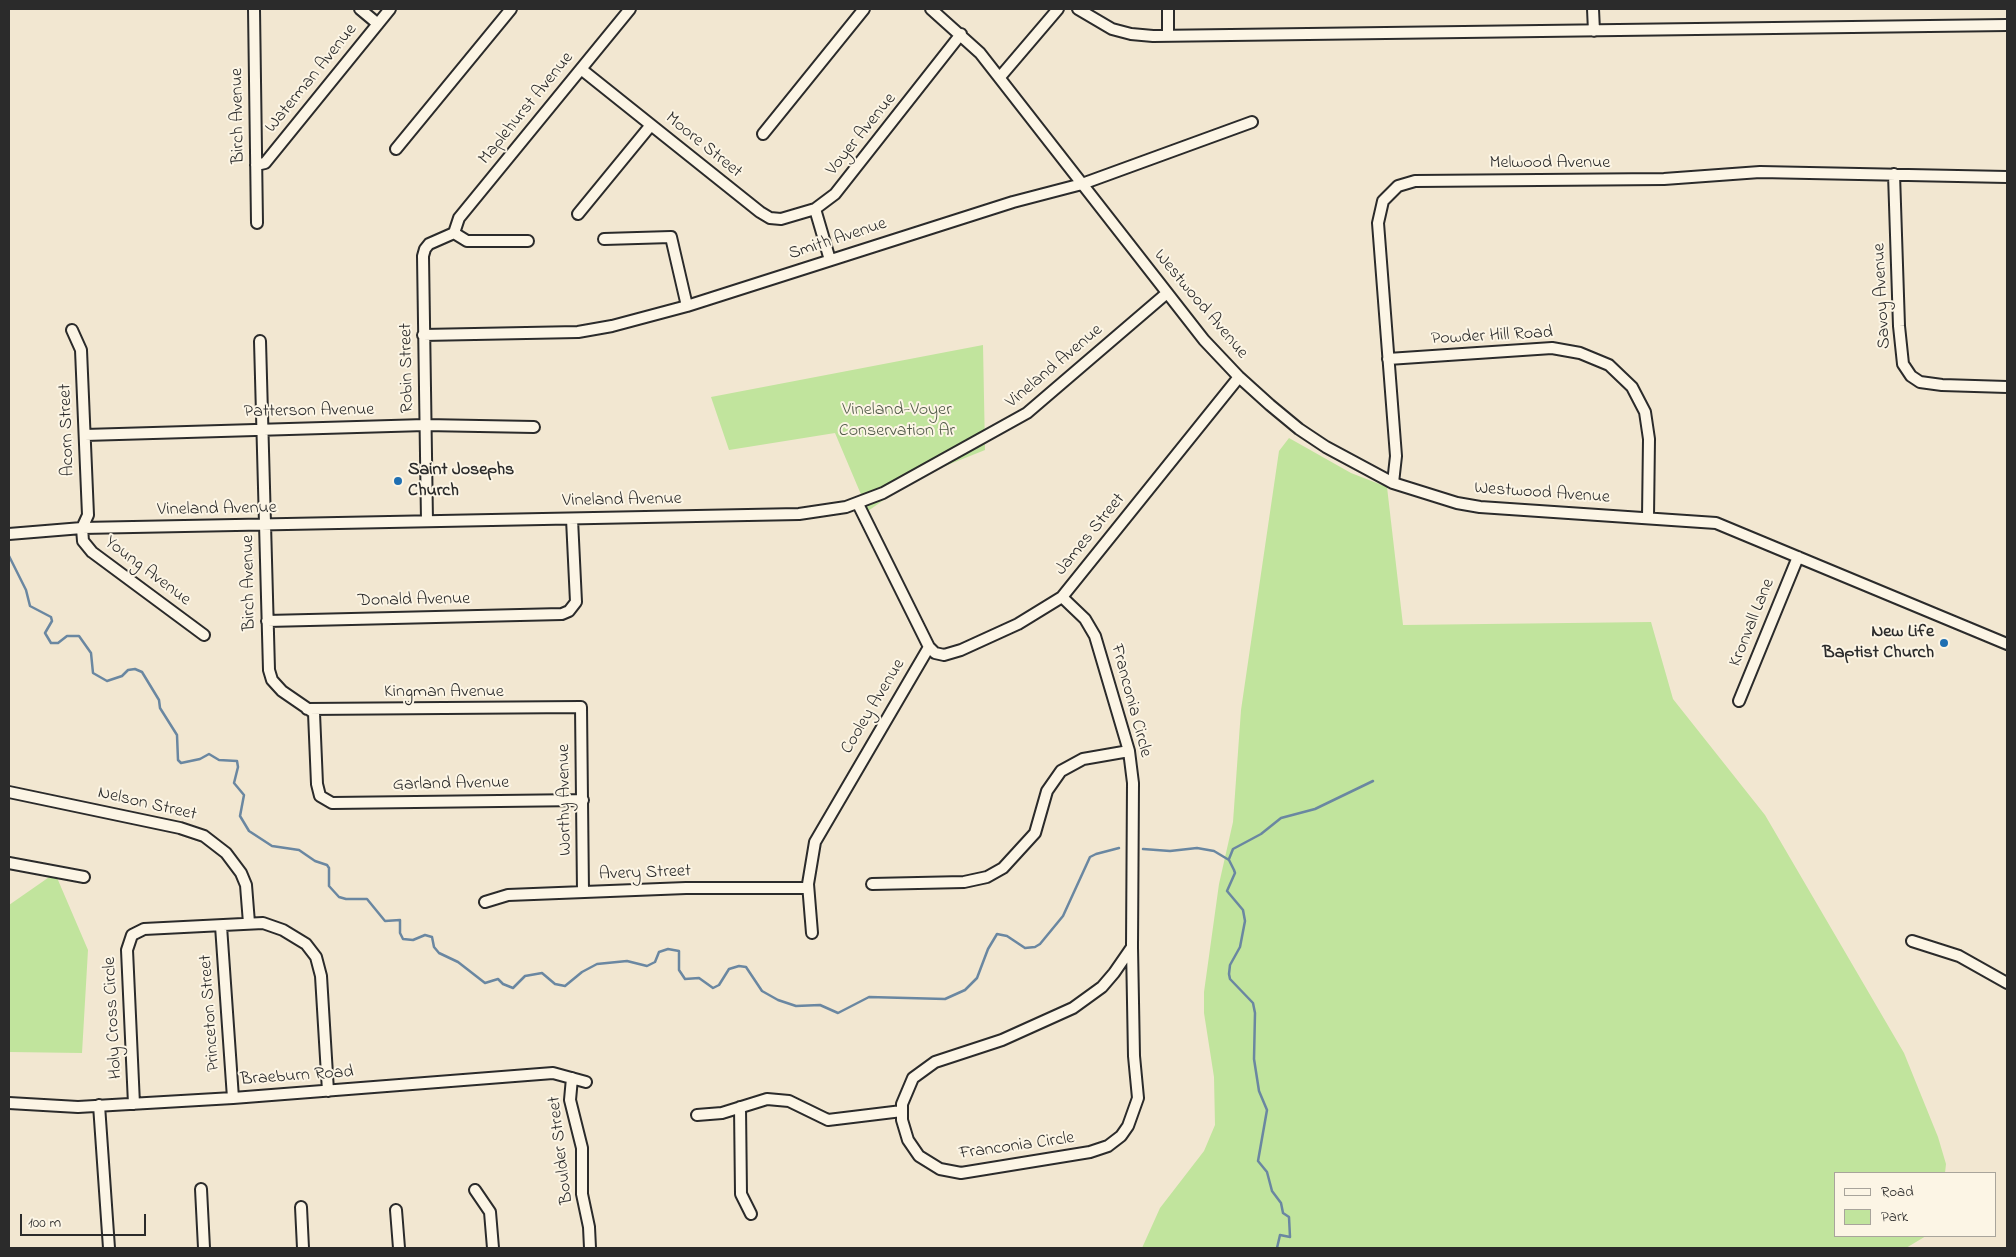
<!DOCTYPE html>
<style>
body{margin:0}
#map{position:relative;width:2016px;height:1257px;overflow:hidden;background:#f2e7d1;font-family:"Indie Flower",sans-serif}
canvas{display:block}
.frame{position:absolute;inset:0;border:10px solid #2b2b2b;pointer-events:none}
.legend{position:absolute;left:1834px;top:1172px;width:162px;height:65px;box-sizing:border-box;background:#fcf5e5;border:1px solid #a8a49b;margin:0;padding:6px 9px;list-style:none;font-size:15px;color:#2b2b2b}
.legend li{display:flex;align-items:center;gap:10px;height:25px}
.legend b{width:25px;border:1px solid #a8a49b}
.scale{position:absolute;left:20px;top:1214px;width:126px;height:22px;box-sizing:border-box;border:2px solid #2b2b2b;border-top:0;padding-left:6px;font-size:15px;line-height:18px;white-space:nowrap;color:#2b2b2b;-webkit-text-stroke:4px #fcf5e5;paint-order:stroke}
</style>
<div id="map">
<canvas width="2016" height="1257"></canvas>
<div class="frame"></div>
<ul class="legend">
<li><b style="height:6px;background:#fcf5e5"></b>Road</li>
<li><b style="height:14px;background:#c1e49d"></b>Park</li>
</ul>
<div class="scale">100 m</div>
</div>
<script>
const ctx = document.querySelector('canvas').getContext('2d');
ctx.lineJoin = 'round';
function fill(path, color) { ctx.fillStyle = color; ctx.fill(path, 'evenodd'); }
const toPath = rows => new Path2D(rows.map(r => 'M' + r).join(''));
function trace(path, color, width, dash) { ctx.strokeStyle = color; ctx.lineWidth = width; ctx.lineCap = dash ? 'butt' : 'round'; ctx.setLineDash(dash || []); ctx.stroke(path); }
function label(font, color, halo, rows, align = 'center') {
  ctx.font = font + ' "Indie Flower",sans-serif'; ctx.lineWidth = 4; ctx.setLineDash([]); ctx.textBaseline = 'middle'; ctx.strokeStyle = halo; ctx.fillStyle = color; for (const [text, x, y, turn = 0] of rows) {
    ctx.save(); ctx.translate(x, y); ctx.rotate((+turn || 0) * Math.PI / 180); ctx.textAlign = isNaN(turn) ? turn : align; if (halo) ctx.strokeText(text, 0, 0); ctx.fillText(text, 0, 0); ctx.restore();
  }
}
fill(toPath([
 [983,345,985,450,915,478,868,511,835,433,729,450,711,397],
 [1289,438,1351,473,1387,487,1403,625,1651,622,1673,699,1765,815,1904,1053,1938,1137,1946,1164,1945,1173,1835,1173,1835,1236,1926,1236,1906,1248,1142,1248,1160,1208,1204,1151,1215,1125,1214,1077,1204,1013,1204,992,1219,884,1233,822,1241,710,1279,451],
 [55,873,88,950,82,1053,9,1052,9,905]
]), '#c1e49d');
trace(toPath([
 [9,556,26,590,30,606,51,617,52,621,45,633,51,643,58,643,67,636,79,636,91,653,93,673,107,681,122,676,128,670,135,669,142,672,159,700,160,708,177,735,178,760,181,763,200,759,209,754,219,760,237,761,238,767,234,783,244,795,240,816,249,831,272,846,299,850,315,861,327,865,329,868,329,886,339,897,346,899,367,899,385,921,400,920,400,933,403,939,413,940,425,935,432,937,434,947,439,953,458,962,485,983,498,979,503,984,513,988,525,976,542,973,555,984,565,986,582,972,597,964,627,961,647,966,655,962,659,952,668,949,679,951,679,970,685,979,699,978,713,988,719,985,729,969,739,966,746,967,762,991,778,1000,796,1006,820,1005,838,1013,869,997,945,999,965,990,977,978,988,949,997,934,1007,936,1025,948,1035,947,1040,944,1063,916,1090,857,1096,854,1119,848],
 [1143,849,1170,851,1197,848,1214,851,1229,860,1234,870,1235,873,1227,891,1243,910,1245,921,1240,947,1230,965,1229,974,1230,979,1253,1003,1255,1013,1254,1059,1259,1091,1267,1110,1258,1161,1267,1172,1272,1191,1281,1203,1283,1213,1289,1217,1290,1237,1280,1235,1277,1248],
 [1229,859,1233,849,1261,834,1281,818,1315,809,1373,781]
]), '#6a87a1', 2.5);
const minor = toPath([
 [254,9,257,223],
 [360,9,378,24],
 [931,9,980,53,1204,340,1239,377,1270,405,1299,429,1326,447,1393,483,1457,503,1480,507,1716,523,2007,644],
 [1078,9,1112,29,1131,34,1153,36,2007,25],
 [1168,9,1168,36],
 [1593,9,1594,31],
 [581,69,760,212,770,218,781,219,815,209,835,194,961,34],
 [1000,77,1058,9],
 [763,134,864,9],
 [396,149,511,9],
 [256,165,265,163,390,9],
 [1894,174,1899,326,1903,364,1911,376,1920,382,1942,385,2007,387],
 [815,209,830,260],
 [578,214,651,125],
 [454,233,459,218,630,9],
 [454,233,467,241,528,241],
 [604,239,671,237,687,306],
 [72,330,81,350,88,515,82,528,83,541,92,552,204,635],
 [423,335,578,332,612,326,687,306,1013,202,1082,184,1252,122],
 [260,341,269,670,272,680,282,691,314,713,317,784,320,796,332,803,583,800],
 [1388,359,1552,348,1580,353,1609,365,1632,387,1645,412,1649,439,1648,517],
 [85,435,425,425,534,427],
 [1393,483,1396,456,1378,223,1383,201,1398,186,1415,181,1664,179,1760,172,2007,177],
 [427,521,423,256,425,249,429,244,454,233],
 [9,534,82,528,799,514,846,507,883,493,1027,413,1167,293],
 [1062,597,1085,619,1095,636,1129,751,1133,783,1132,947,1114,973,1102,987,1073,1008,1002,1040,935,1062,913,1078,902,1104,902,1120,908,1140,919,1156,940,1169,961,1173,1090,1152,1108,1146,1121,1136,1128,1126,1138,1098,1134,1056,1132,947],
 [267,621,562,614,569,611,576,602,572,519],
 [929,647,935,653,944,655,961,650,1018,624,1062,597,1239,377],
 [1739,701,1798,557],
 [307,709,581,707,583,892],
 [9,792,180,828,204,836,226,853,241,873,246,885,249,923],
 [9,863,84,877],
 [872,884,964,882,987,877,1003,868,1035,833,1047,791,1061,771,1083,759,1129,751],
 [485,902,508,895,686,888,808,888],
 [221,926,233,1098],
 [812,933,808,884,815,842,929,647,858,504],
 [1912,941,1959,956,2007,983],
 [572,1078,570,1100,582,1148,582,1194,589,1227,590,1248],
 [9,1103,78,1107,233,1098,553,1073,586,1082],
 [134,1104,127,950,132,935,144,929,263,923,283,930,306,944,316,957,321,976,328,1091],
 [99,1105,109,1248],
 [740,1107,741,1194,751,1214],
 [697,1115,722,1113,767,1099,789,1101,828,1120,902,1111],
 [201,1189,204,1248],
 [475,1190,490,1212,493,1248],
 [301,1207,303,1248],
 [396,1210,399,1248]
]);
trace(minor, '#2b2b2b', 14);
trace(minor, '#fcf5e5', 10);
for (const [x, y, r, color] of [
 [398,481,5,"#1f6fb2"],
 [1944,643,5,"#1f6fb2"]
]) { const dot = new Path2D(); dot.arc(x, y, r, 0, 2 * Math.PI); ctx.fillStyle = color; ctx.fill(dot); trace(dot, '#fcf5e5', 2); }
label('18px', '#2b2b2b', '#fcf5e5', [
 ["Waterman Avenue",312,79,-51],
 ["Maplehurst Avenue",527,109,-51],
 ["Birch Avenue",239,116,-91],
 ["Voyer Avenue",862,135,-51],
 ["Moore Street",703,146,39],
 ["Melwood Avenue",1550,164],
 ["Smith Avenue",838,240,-18],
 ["Savoy Avenue",1883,296,-93],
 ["Westwood Avenue",1200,305,50],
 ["Powder Hill Road",1492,337,-3],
 ["Vineland Avenue",1055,367,-40],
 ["Robin Street",408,368,-91],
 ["Patterson Avenue",309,412,-1],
 ["Acorn Street",68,430,-92],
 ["Westwood Avenue",1542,494,4],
 ["Vineland Avenue",622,501,-1],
 ["Vineland Avenue",217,510,-1],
 ["James Street",1091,535,-51],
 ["Young Avenue",147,572,37],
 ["Birch Avenue",250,583,-91],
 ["Donald Avenue",414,601,-1],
 ["Kronvall Lane",1753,623,-68],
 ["Kingman Avenue",444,693],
 ["Franconia Circle",1130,701,75],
 ["Cooley Avenue",874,707,-59],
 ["Garland Avenue",451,785,-1],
 ["Worthy Avenue",566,800,-91],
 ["Nelson Street",147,805,13],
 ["Avery Street",645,874,-2],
 ["Princeton Street",211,1013,-94],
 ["Holy Cross Circle",114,1018,-93],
 ["Braeburn Road",297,1077,-4],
 ["Franconia Circle",1017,1147,-8],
 ["Boulder Street",562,1150,-97]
]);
label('18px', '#505948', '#fcf5e5', [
 ["Vineland-Voyer",897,411],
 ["Conservation Ar",897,432]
]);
label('bold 18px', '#2b2b2b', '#fcf5e5', [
 ["Saint Josephs",408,471],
 ["Church",408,492],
 ["New Life",1934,633,"right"],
 ["Baptist Church",1934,654,"right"]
], 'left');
</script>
